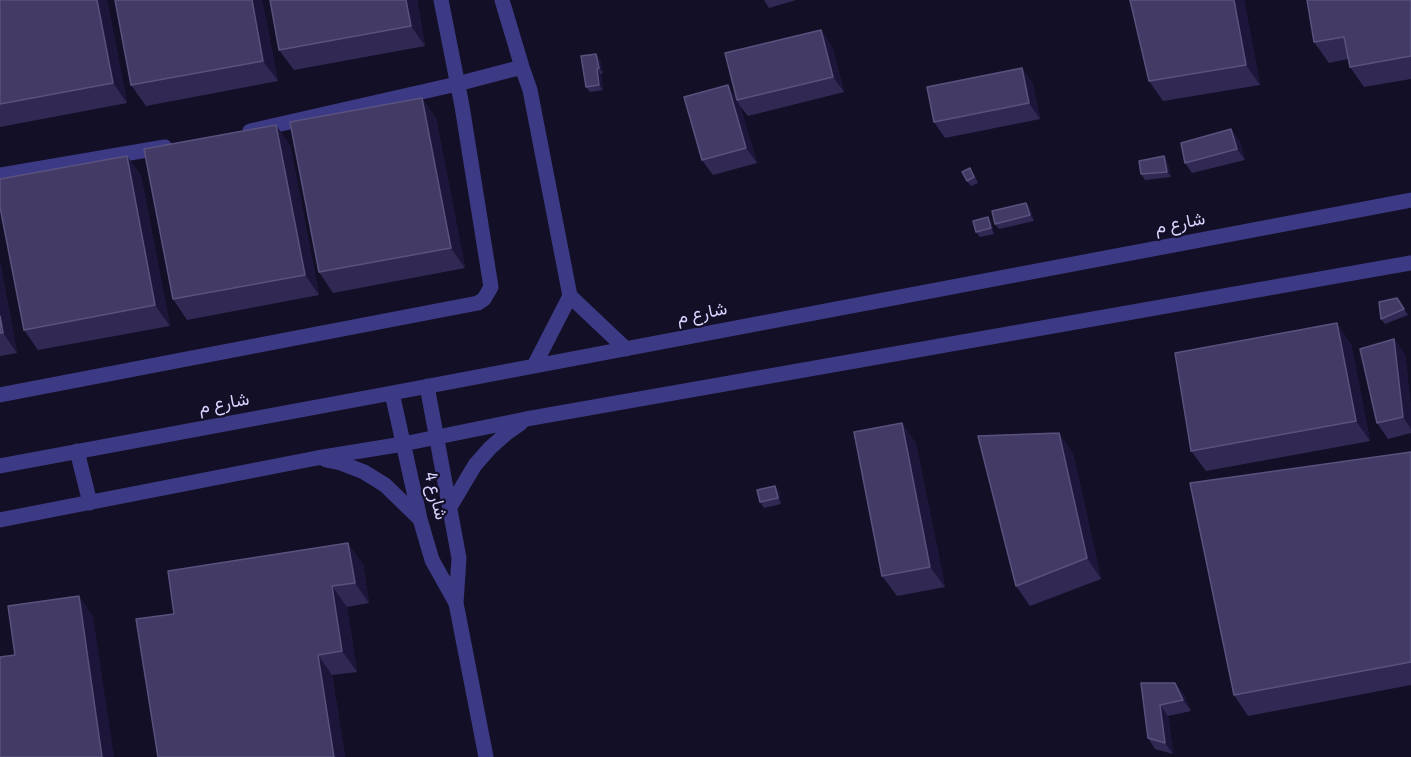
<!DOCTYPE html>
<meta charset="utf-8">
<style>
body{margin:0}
canvas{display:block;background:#130f26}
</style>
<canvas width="1411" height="757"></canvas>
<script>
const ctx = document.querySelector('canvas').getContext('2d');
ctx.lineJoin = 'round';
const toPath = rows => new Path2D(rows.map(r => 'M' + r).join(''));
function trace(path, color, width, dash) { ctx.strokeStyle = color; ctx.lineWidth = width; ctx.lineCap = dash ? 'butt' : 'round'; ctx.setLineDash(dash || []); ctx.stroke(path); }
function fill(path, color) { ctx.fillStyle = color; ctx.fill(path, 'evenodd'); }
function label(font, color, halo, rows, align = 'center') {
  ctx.font = font + ' "Archivo Narrow",Vazirmatn,sans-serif'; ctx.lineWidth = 4.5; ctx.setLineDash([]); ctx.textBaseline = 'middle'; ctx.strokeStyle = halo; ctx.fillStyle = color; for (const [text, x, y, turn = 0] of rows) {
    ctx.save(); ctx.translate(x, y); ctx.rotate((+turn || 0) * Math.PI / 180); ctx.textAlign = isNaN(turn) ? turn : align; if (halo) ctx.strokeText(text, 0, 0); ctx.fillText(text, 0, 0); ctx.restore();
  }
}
trace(toPath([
 [502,0,522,67,530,90,570,296,626,349],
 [250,131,457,84,522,67],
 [0,175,165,147],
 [534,366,570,296],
 [427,386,459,558,456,603,486,757],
 [392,393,420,519,432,560,456,603],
 [0,395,478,303,484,299,491,287,462,106,441,0],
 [77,451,90,503],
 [326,460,341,463,364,472,385,485,420,519],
 [0,466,392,393,1411,200],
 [450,507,475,465,490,448,508,432,521,423],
 [0,520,317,458,403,444,526,419,1411,263]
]), '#3d3a85', 15);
fill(toPath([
 [0,0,107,0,127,103,0,127],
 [262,0,278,81,146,106,131,85],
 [417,0,425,46,294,70,279,50],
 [764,0,796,0,769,8],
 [1130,0,1244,0,1260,85,1163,101,1149,81],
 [1411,0,1411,79,1364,87,1350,67,1348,59,1329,63,1314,42],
 [832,46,844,92,748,116,740,106,757,163,713,175,702,160,736,96],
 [596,54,600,60,603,74,601,74,603,90,590,92,586,87],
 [1022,68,1033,84,1040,119,945,138,934,122],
 [436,118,465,268,333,293,319,272],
 [1239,140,1245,160,1192,173,1185,163],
 [290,145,319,295,187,320,173,299],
 [127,156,141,176,170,326,38,350,24,330],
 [1164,156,1167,161,1171,177,1145,180,1141,174],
 [974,174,978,183,971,186,967,181],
 [1026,203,1030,208,1034,221,999,229,995,224],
 [988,217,991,222,994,234,980,237,976,232],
 [0,262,17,353,0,356],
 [1397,298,1408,315,1385,324,1381,319],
 [1351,344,1370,441,1206,471,1191,451],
 [1405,354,1411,407,1411,433,1388,439,1377,423],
 [902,423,916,444,945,587,897,596,882,576],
 [1411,452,1411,685,1248,716,1234,695],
 [1073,453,1101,579,1030,606,1016,586],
 [775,486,779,491,781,504,764,508,760,502],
 [363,564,369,603,347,607,357,672,332,675,345,757,158,757,174,614],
 [1141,683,1183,693,1191,711,1168,716,1173,754,1155,749,1148,738]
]), '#312854');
fill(toPath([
 [97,0,107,0,127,103,113,83],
 [252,0,262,0,278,81,263,61],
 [406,0,417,0,425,46,411,26],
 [1234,0,1244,0,1260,85,1246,65],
 [821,30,832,46,844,92,833,77],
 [596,54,600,60,603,74,599,68],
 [1022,68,1033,84,1040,119,1029,103],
 [597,69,601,74,603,90,599,85],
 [728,85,738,100,737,100,740,106,757,163,746,148],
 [422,98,436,118,465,268,451,248],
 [276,125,290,145,319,295,305,275],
 [1231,129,1239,140,1245,160,1237,149],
 [127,156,141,176,170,326,155,305],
 [1164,156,1167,161,1171,177,1167,172],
 [1026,203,1030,208,1034,221,1030,215],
 [988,217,991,222,994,234,991,228],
 [0,262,17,353,3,333,0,316],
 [1337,323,1351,344,1370,441,1356,421],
 [1394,339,1405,354,1411,407,1411,429,1403,417],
 [902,423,916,444,945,587,930,567],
 [1059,433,1073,453,1101,579,1087,558],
 [775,486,779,491,781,504,778,498],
 [348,543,363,564,369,603,355,583],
 [332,586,347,607,357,672,342,651],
 [79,596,93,616,114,757,102,757],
 [318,655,332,675,345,757,334,757],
 [1175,683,1183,693,1191,711,1183,700],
 [1160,705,1168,716,1173,754,1165,743]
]), '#1d163a');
const building = toPath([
 [0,0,97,0,113,83,0,104,0,0],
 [115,0,252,0,263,61,131,85,115,0],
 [270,0,406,0,411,26,279,50,270,0],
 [1130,0,1234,0,1246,65,1149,81,1130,0],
 [1307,0,1411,0,1411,56,1350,67,1344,37,1314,42,1307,0],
 [821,30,833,77,737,100,725,53,821,30],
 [596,54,599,68,597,69,599,85,586,87,581,56,596,54],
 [1022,68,1029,103,934,122,927,87,1022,68],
 [728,85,746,148,702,160,684,97,728,85],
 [422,98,451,248,319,272,290,122,422,98],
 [276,125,305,275,173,299,144,149,276,125],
 [1231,129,1237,149,1185,163,1181,143,1231,129],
 [127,156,155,305,24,330,0,207,0,179,127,156],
 [1164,156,1167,172,1141,174,1139,161,1164,156],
 [970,168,974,177,967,181,962,172,970,168],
 [1026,203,1030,215,995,224,992,211,1026,203],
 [988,217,991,228,976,232,973,221,988,217],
 [1397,298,1404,309,1381,319,1379,302,1397,298],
 [0,316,3,333,0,333,0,316],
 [1337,323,1356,421,1191,451,1175,353,1337,323],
 [1394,339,1403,417,1377,423,1360,349,1394,339],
 [902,423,930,567,882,576,854,432,902,423],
 [1059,433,1087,558,1016,586,978,436,1059,433],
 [1411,452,1411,662,1234,695,1190,483,1411,452],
 [775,486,778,498,760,502,757,490,775,486],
 [348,543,355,583,332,586,342,651,318,655,334,757,158,757,136,619,174,614,168,571,348,543],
 [79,596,102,757,0,757,0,657,15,655,8,606,79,596],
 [1141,683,1175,683,1183,700,1160,705,1165,743,1148,738,1141,683]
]);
fill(building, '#433a66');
trace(building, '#5a527e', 1.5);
label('18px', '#d9d4ff', '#130f26', [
 ["شارع م",1180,224,-11],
 ["شارع م",702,314,-11],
 ["شارع م",224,404,-10],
 ["شارع 4",435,496,76]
]);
</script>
